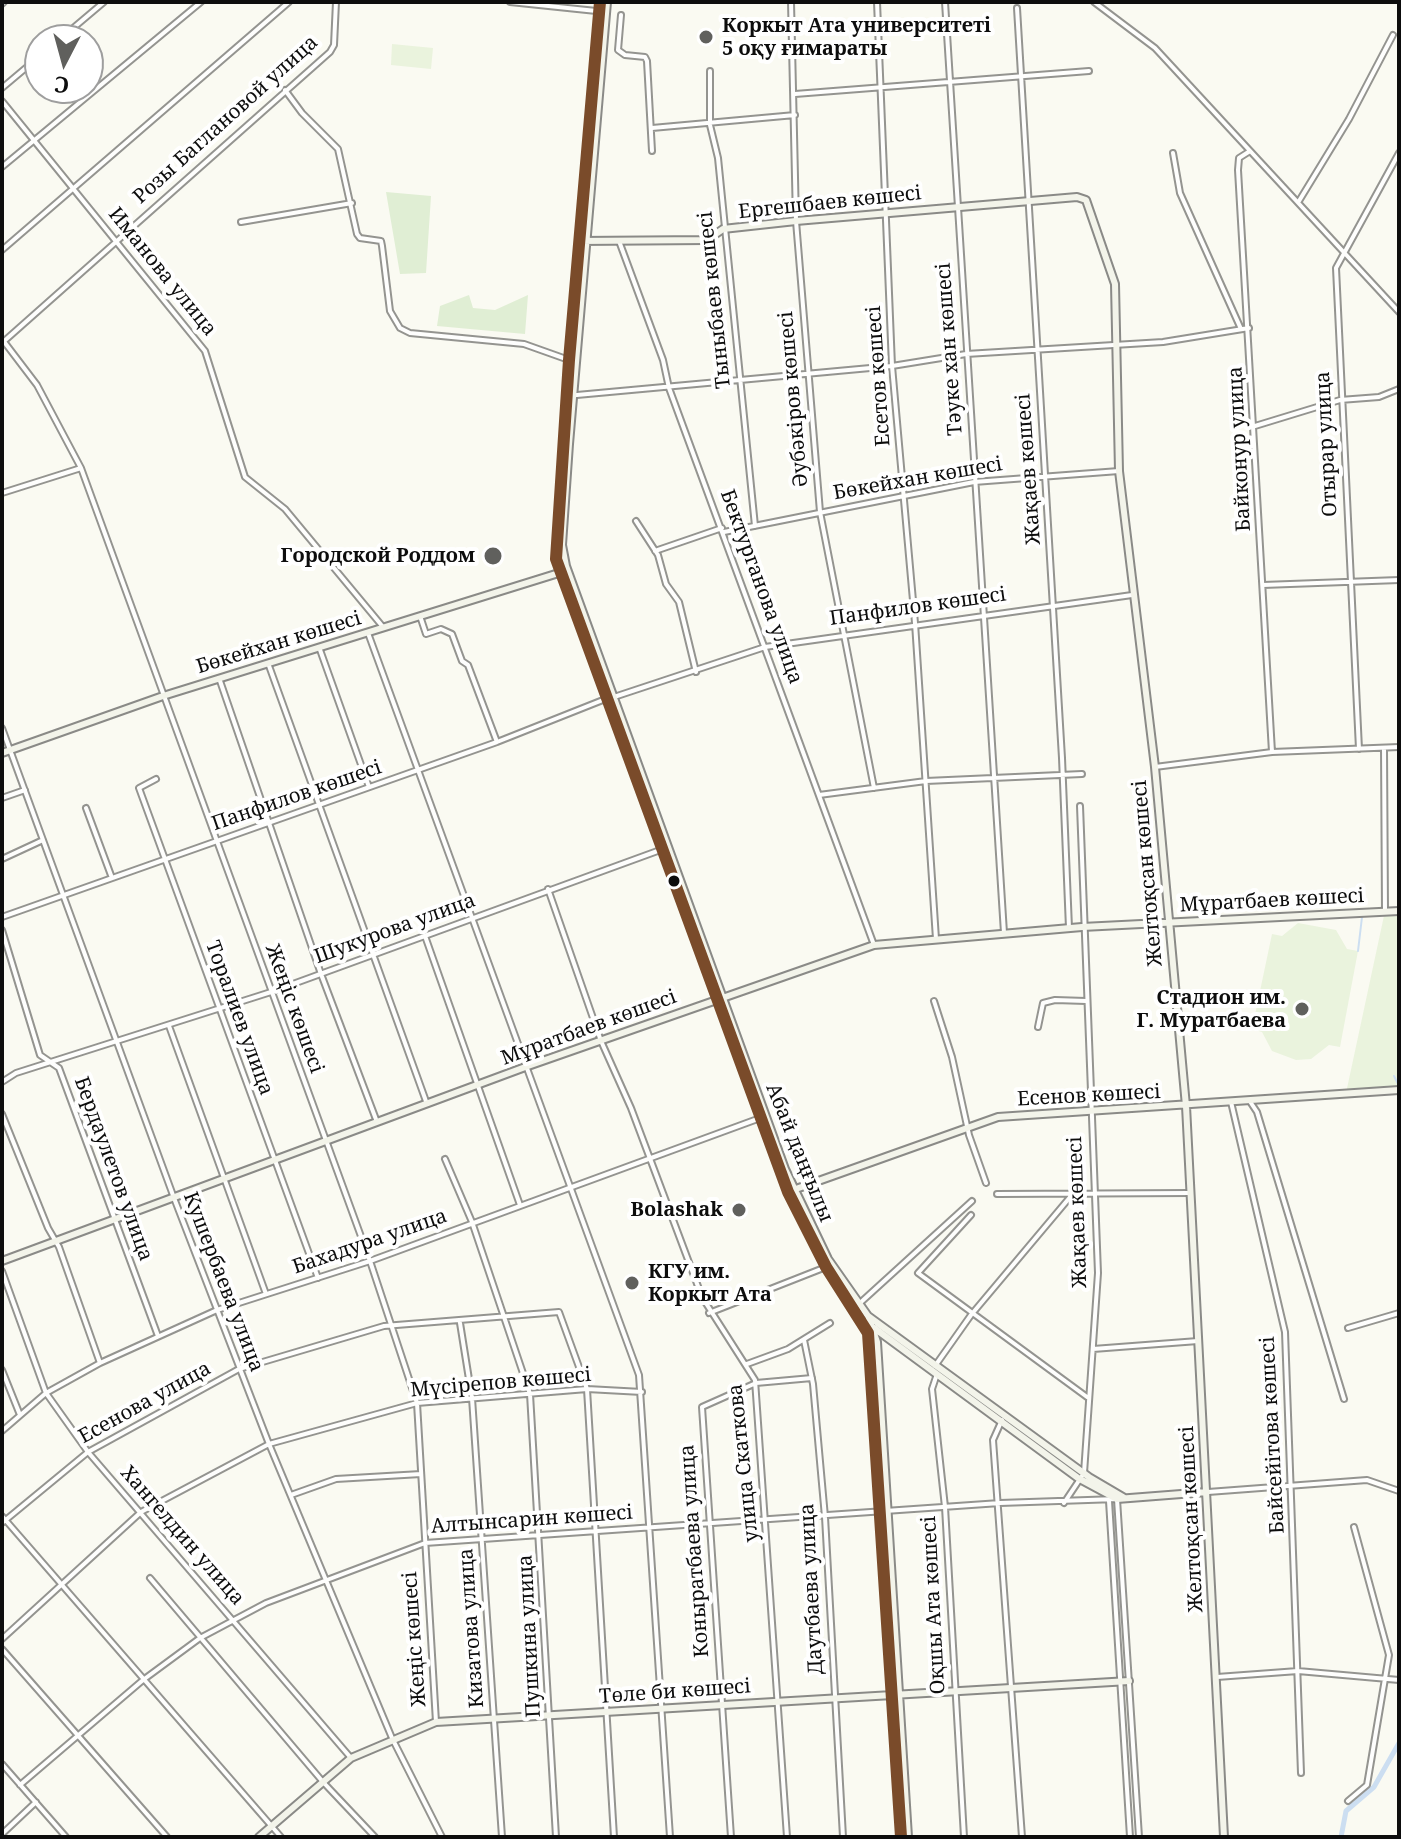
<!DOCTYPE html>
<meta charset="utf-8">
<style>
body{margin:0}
#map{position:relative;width:1401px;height:1839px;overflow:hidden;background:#fafaf2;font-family:"Noto Serif",serif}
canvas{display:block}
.frame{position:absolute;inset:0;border:4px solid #0d0d0d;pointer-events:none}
.north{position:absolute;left:24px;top:24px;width:80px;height:80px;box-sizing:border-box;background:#fff;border:2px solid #9e9e9e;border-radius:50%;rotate:186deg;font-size:22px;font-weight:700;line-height:32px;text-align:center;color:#0d0d0d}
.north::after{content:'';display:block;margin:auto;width:28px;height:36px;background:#60605d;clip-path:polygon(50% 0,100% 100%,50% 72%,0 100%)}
</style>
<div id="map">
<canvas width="1401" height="1839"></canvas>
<div class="frame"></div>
<div class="north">С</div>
</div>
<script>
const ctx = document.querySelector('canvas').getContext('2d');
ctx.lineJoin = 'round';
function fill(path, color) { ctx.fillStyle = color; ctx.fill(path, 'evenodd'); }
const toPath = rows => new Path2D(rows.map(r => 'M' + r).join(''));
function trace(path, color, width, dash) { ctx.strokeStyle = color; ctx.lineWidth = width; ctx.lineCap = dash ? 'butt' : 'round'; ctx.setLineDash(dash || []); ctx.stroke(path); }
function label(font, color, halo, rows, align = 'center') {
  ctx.font = font + ' "Noto Serif",serif'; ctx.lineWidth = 8; ctx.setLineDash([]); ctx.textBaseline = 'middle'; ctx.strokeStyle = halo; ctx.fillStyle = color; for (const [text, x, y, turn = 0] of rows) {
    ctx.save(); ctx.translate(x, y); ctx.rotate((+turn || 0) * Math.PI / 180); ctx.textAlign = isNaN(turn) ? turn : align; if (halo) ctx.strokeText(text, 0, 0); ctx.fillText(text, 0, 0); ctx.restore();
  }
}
fill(toPath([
 [386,192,431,196,426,273,400,274],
 [469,295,473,308,495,310,528,295,525,334,437,326,440,306]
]), '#e0eed4');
fill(toPath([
 [392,44,433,48,431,69,391,65],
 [1385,911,1399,911,1399,1089,1346,1093],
 [1298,923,1336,930,1347,949,1358,951,1340,1047,1329,1045,1311,1059,1296,1060,1272,1051,1262,1032,1252,1029,1272,934,1282,936]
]), '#eaf3dd');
trace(toPath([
 [1358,951,1362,917],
 [1394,1076,1399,1086]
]), '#ccdef1', 2);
trace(toPath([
 [1341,1837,1346,1811,1374,1787,1399,1743]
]), '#ccdef1', 5);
const street = toPath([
 [510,2,606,12],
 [791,2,796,221,820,512,874,788],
 [877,2,892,366,915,623,936,939],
 [945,2,1004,933],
 [1094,2,1155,48,1399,312],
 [2,4,4,2],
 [1017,8,1062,758,1069,928],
 [621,15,618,50,625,55,645,57,647,61,652,151],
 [59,40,104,2],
 [710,71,710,125,718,158,755,526],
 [2,88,40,56],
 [285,90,302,113,338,149,357,234,360,238,381,241,382,246,390,311,400,328,410,333,524,344,569,360],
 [795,94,1089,71],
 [2,101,205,351,245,477,285,509,383,627],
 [652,128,795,115],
 [1250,151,1239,158,1238,170,1272,752],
 [1173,153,1180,193,1241,329],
 [2,167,201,2],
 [1299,201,1349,119,1393,35],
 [241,222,352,203],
 [619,241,663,360,669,388,874,945],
 [2,250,289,2],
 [2,339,37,385,81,468,370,1261,417,1403,436,1722],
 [2,343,330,52,334,45,336,2],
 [566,396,892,366,966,354,1163,342,1249,328],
 [1255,426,1340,400,1379,397,1399,389],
 [2,493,81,468],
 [636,521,658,555,666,584,679,602,696,672],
 [724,532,974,482,1119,471],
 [655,551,722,528],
 [1263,585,1399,580],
 [420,616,426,634,441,629,452,634,462,661,468,665,497,742],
 [368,633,639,1375,670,1837],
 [319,647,369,787],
 [268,663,427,1104],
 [219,678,321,974,377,1122],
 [614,697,765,647,1132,595],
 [2,728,174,1198,269,1444,392,1738,442,1837],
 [1384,748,1385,911],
 [1359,749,1336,268,1399,153],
 [1155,767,1272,752,1399,747],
 [156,779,139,788,318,1278],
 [819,795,926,781,1082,774],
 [2,798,25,790],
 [86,808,112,878],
 [2,859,43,840],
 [548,889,601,1041,631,1108,702,1297,755,1380,787,1837],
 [2,917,497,742,608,698],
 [2,930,40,1055,59,1068,158,1336],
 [425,936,520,1205],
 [934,1001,952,1057,969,1135,986,1183],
 [169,1026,266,1294],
 [1038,1027,1043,1003,1055,1000,1086,1001],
 [2,1082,16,1073,271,992,663,849],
 [1249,1100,1257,1112,1344,1399],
 [1231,1102,1285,1332,1301,1773],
 [2,1114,48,1228,59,1247,100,1363],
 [445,1159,472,1222,530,1394,556,1837],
 [997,1194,1190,1193],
 [971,1215,918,1273,1087,1397],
 [2,1271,46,1393,88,1452,351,1758],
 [860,1303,972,1201],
 [709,1313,826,1267],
 [460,1323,472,1398,502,1837],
 [1348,1328,1399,1313],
 [804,1340,813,1384,825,1517,843,1837],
 [1093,1349,1198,1341],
 [747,1364,788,1349,830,1323],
 [935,1366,971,1315,1071,1196],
 [2,1370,20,1415],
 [937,1374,932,1389,945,1507,964,1837],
 [1002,1420,993,1440,1022,1837],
 [2,1431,46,1393,100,1363,217,1310,370,1261,763,1117],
 [1208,1492,1367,1480,1399,1491],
 [291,1495,336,1479,421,1474],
 [1109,1501,1130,1837],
 [1064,1503,1084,1473,1098,1273,1080,806],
 [2,1516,281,1837],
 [2,1523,88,1452,239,1369,384,1326,559,1312,587,1389,614,1837],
 [150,1578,323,1782,375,1837],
 [2,1639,141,1512,269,1444,417,1403,587,1389,642,1392],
 [2,1649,167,1837],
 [1217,1677,1298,1671,1399,1680],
 [2,1764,66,1837],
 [20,1785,143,1680,200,1638,266,1603,425,1543,1000,1503,1117,1499,1139,1837],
 [1348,1801,1367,1785,1389,1655,1354,1527],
 [2,1834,36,1802],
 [731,1837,702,1407,756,1383,812,1378]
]);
const secondary = toPath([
 [600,2,569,360,556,559,788,1192,826,1267,868,1333,901,1837],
 [607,2,569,444,562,545,566,566,785,1169,828,1259,868,1316,1089,1477,1123,1497],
 [579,241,707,240,723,229,796,221,1077,197,1086,200,1115,284,1119,471,1155,767,1186,1106,1224,1837],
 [2,753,163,696,562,572],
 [793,1190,998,1117,1399,1090],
 [2,1261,528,1066,874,945,1082,927,1399,911],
 [869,1319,877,1342,908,1837],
 [874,1328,1078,1478,1117,1499,1207,1492],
 [259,1837,351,1758,436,1722,1129,1681]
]);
trace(street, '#949490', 8);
trace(secondary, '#8a8a87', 10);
trace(street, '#fefefd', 4);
trace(secondary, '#f3f4ea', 6);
trace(toPath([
 [600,2,569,360,556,559,788,1192,826,1267,868,1333,901,1837]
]), '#7a4b2a', 12);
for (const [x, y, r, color] of [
 [706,37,8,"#60605d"],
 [493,556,10,"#60605d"],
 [674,881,7,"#0d0d0d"],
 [1302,1009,8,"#60605d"],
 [739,1210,8,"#60605d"],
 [632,1283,8,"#60605d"]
]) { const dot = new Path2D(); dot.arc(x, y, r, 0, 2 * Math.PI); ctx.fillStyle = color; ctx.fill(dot); trace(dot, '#fff', 3); }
label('bold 20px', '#0d0d0d', '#fff', [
 ["Коркыт Ата университеті",722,26,"left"],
 ["5 оқу ғимараты",722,49,"left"],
 ["Городской Роддом",475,556],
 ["Стадион им.",1286,998],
 ["Г. Муратбаева",1286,1021],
 ["Bolashak",723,1210],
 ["КГУ им.",648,1272,"left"],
 ["Коркыт Ата",648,1295,"left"]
], 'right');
label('20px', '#0d0d0d', '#fff', [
 ["Розы Баглановой улица",226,120,-42],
 ["Ергешбаев көшесі",830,203,-6],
 ["Иманова улица",162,272,51],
 ["Тыныбаев көшесі",715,300,-96],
 ["Тәуке хан көшесі",950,349,-94],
 ["Есетов көшесі",879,376,-94],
 ["Әубәкіров көшесі",794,399,-95],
 ["Отырар улица",1327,444,-93],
 ["Байконур улица",1240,449,-93],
 ["Жақаев көшесі",1029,469,-94],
 ["Бөкейхан көшесі",918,479,-10],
 ["Бектурганова улица",761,587,70],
 ["Панфилов көшесі",918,607,-8],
 ["Бөкейхан көшесі",279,643,-17],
 ["Панфилов көшесі",297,796,-19],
 ["Желтоқсан көшесі",1148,873,-95],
 ["Мұратбаев көшесі",1272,901,-3],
 ["Шукурова улица",395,929,-20],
 ["Жеңіс көшесі",294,1009,70],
 ["Торалиев улица",239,1018,70],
 ["Мұратбаев көшесі",589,1028,-20],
 ["Есенов көшесі",1089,1096,-3],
 ["Абай даңғылы",799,1153,68],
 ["Бердаулетов улица",113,1169,70],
 ["Жақаев көшесі",1078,1212,-92],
 ["Бахадура улица",370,1242,-19],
 ["Кушербаева улица",223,1282,69],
 ["Мүсірепов көшесі",501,1383,-5],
 ["Есенова улица",145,1403,-29],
 ["Байсейітова көшесі",1273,1435,-93],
 ["улица Скаткова",744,1463,-96],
 ["Желтоқсан көшесі",1192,1519,-93],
 ["Алтынсарин көшесі",532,1520,-4],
 ["Хангелдин улица",182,1536,49],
 ["Коныратбаева улица",695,1551,-94],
 ["Даутбаева улица",812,1589,-93],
 ["Оқшы Ата көшесі",934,1605,-93],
 ["Кизатова улица",472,1628,-94],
 ["Пушкина улица",530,1636,-93],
 ["Жеңіс көшесі",415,1639,-94],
 ["Төле би көшесі",675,1692,-4]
]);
</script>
